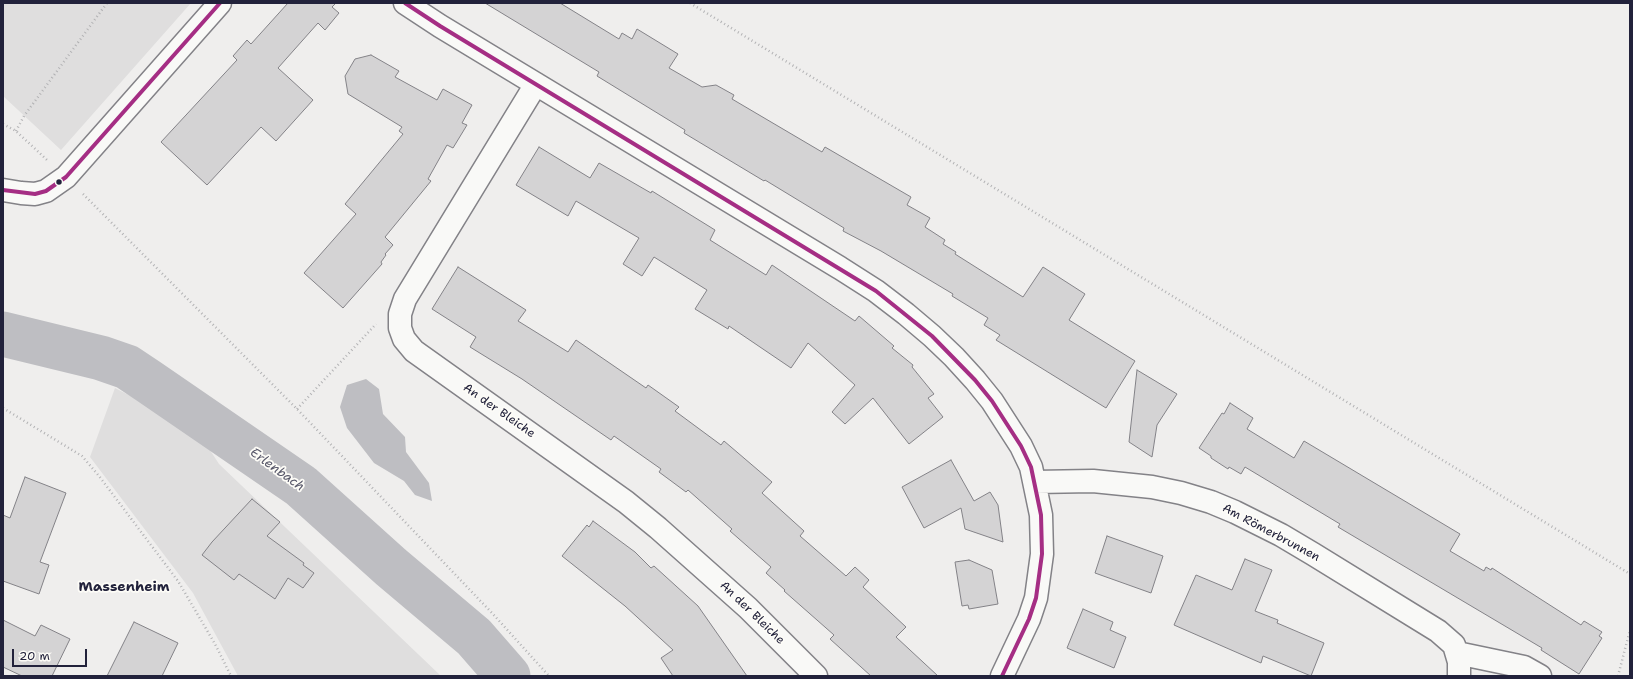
<!DOCTYPE html>
<meta charset="utf-8">
<style>
body{margin:0}
#map{position:relative;width:1633px;height:679px;overflow:hidden;background:#efeeed;font-family:"Shantell Sans",sans-serif}
canvas{display:block}
.frame{position:absolute;inset:0;border:4px solid #22223b;pointer-events:none}
.scale{position:absolute;left:12px;top:649px;width:75px;height:18px;box-sizing:border-box;border:2px solid #22223b;border-top:0;padding-left:5px;font-size:12px;line-height:14px;white-space:nowrap;color:#22223b;-webkit-text-stroke:3px #fdfcf7;paint-order:stroke}
</style>
<div id="map">
<canvas width="1633" height="679"></canvas>
<div class="frame"></div>
<div class="scale">20 m</div>
</div>
<script>
const ctx = document.querySelector('canvas').getContext('2d');
ctx.lineJoin = 'round';
function fill(path, color) { ctx.fillStyle = color; ctx.fill(path, 'evenodd'); }
const toPath = rows => new Path2D(rows.map(r => 'M' + r).join(''));
function trace(path, color, width, dash) { ctx.strokeStyle = color; ctx.lineWidth = width; ctx.lineCap = dash ? 'butt' : 'round'; ctx.setLineDash(dash || []); ctx.stroke(path); }
function label(font, color, halo, rows, align = 'center') {
  ctx.font = font + ' "Shantell Sans",sans-serif'; ctx.lineWidth = 3.5; ctx.setLineDash([]); ctx.textBaseline = 'middle'; ctx.strokeStyle = halo; ctx.fillStyle = color; for (const [text, x, y, turn = 0] of rows) {
    ctx.save(); ctx.translate(x, y); ctx.rotate((+turn || 0) * Math.PI / 180); ctx.textAlign = isNaN(turn) ? turn : align; if (halo) ctx.strokeText(text, 0, 0); ctx.fillText(text, 0, 0); ctx.restore();
  }
}
fill(toPath([
 [3,3,191,3,61,150,3,96],
 [115,388,197,430,219,464,441,676,238,676,193,593,90,457]
]), '#dfdede');
fill(toPath([
 [366,379,379,389,383,414,405,437,406,452,429,483,432,501,415,495,404,481,374,463,347,428,340,407,347,385]
]), '#bebec2');
trace(toPath([
 [3,334,101,358,127,367,148,381,301,486,391,567,474,637,508,676]
]), '#bebec2', 45);
const building = toPath([
 [288,3,336,3,332,7,339,13,325,30,318,23,278,68,313,100,276,141,261,127,207,185,161,142,237,60,233,56,247,40,251,44,288,3],
 [485,3,560,3,619,39,622,33,632,39,637,29,678,54,669,68,702,87,716,85,734,95,732,99,822,152,825,147,911,197,907,205,930,218,925,227,945,240,943,244,956,252,955,254,1023,297,1043,267,1085,294,1069,320,1135,361,1106,408,996,340,1000,335,984,325,988,318,952,296,953,294,881,251,843,231,844,228,765,180,764,181,684,133,685,130,597,76,599,72,485,3],
 [371,55,399,71,395,77,437,100,443,89,472,105,462,123,467,125,453,148,447,145,428,179,431,181,385,237,393,245,385,254,386,255,381,262,382,264,343,308,304,273,356,214,345,204,403,134,399,131,402,127,348,94,345,76,355,59,371,55],
 [539,147,590,178,599,163,651,193,652,191,715,230,710,240,766,275,772,265,855,321,859,316,894,346,892,348,913,365,912,367,934,394,928,398,943,417,909,444,873,398,845,424,832,412,855,385,808,343,791,368,729,326,728,329,695,309,707,290,654,257,642,276,623,264,639,238,576,201,568,216,516,185,539,147],
 [458,267,526,310,518,321,568,352,576,340,646,388,648,385,679,407,675,411,721,445,724,441,772,482,762,493,804,531,800,536,846,576,855,567,869,580,863,587,906,627,896,637,938,676,871,676,830,639,834,635,784,591,785,590,766,573,771,567,730,531,732,529,688,490,686,492,659,472,661,469,614,436,611,440,522,379,470,347,476,337,432,309,458,267],
 [1137,370,1177,394,1157,425,1152,457,1129,442,1137,370],
 [1230,403,1253,418,1247,429,1294,458,1304,441,1460,534,1450,551,1484,571,1486,567,1491,570,1492,568,1581,625,1584,621,1602,632,1599,636,1602,638,1579,674,1541,650,1542,648,1338,527,1340,524,1245,467,1241,474,1229,467,1228,469,1211,458,1211,456,1199,448,1222,413,1224,414,1230,403],
 [951,460,974,501,990,492,998,505,1003,542,965,529,961,508,924,528,902,487,951,460],
 [25,477,66,493,40,562,49,565,39,594,3,581,3,515,10,518,25,477],
 [252,499,280,522,267,536,304,563,303,565,314,573,303,588,288,578,275,599,239,574,234,580,202,555,212,542,252,499],
 [593,521,635,552,651,568,654,566,698,606,747,676,673,676,661,658,673,650,625,606,562,556,587,525,589,527,593,521],
 [1107,536,1163,556,1151,593,1095,573,1107,536],
 [1245,559,1272,570,1255,611,1278,620,1277,623,1324,643,1311,676,1263,656,1261,663,1174,625,1196,575,1232,590,1245,559],
 [969,560,992,570,998,604,969,609,968,605,962,606,955,562,969,560],
 [1083,609,1113,622,1110,630,1126,637,1114,668,1067,648,1083,609],
 [3,620,35,636,41,625,70,639,52,676,22,676,3,667,3,620],
 [134,622,178,643,162,676,107,676,134,622]
]);
fill(building, '#d4d3d4');
trace(building, '#838287', 1);
const minor = toPath([
 [405,3,440,26,840,268,876,291,906,314,932,336,954,357,975,380,992,401,1021,446,1031,467,1041,515,1042,554,1036,598,1029,619,1002,676],
 [536,84,405,299,400,314,400,328,404,339,414,351,626,502,658,528,748,608,816,676],
 [3,190,21,193,35,194,46,191,66,177,220,3],
 [1035,482,1093,481,1152,487,1181,493,1211,502,1235,512,1281,535,1313,554,1438,631,1454,645,1459,662,1459,676],
 [1457,653,1524,667,1540,676]
]);
trace(minor, '#838287', 25);
trace(toPath([
 [690,3,1630,574],
 [3,124,16,131,47,160],
 [16,131,24,116,107,3],
 [83,194,297,409,492,613,549,676],
 [3,408,82,456,99,476,178,581,215,644,231,676],
 [297,409,376,324],
 [1618,676,1630,630]
]), '#b2b2b4', 2.5, [1, 3]);
trace(minor, '#f9f9f7', 22);
trace(toPath([
 [405,3,440,26,876,291,932,336,975,380,992,401,1021,446,1031,467,1041,515,1042,554,1036,598,1029,619,1002,676],
 [3,190,35,194,46,191,66,177,220,3]
]), '#a52e84', 4);
for (const [x, y, r, color] of [
 [59,182,3.5,"#22223b"]
]) { const dot = new Path2D(); dot.arc(x, y, r, 0, 2 * Math.PI); ctx.fillStyle = color; ctx.fill(dot); trace(dot, '#fdfcf7', 1.5); }
label('12px', '#22223b', '#fdfcf7', [
 ["An der Bleiche",499,411,35],
 ["Am Römerbrunnen",1271,533,28],
 ["An der Bleiche",752,613,44]
]);
label('italic 13px', '#58586a', '#fdfcf7', [
 ["Erlenbach",277,470,36]
]);
label('bold 14px', '#22223b', '#fdfcf7', [
 ["Massenheim",124,587]
]);
</script>
